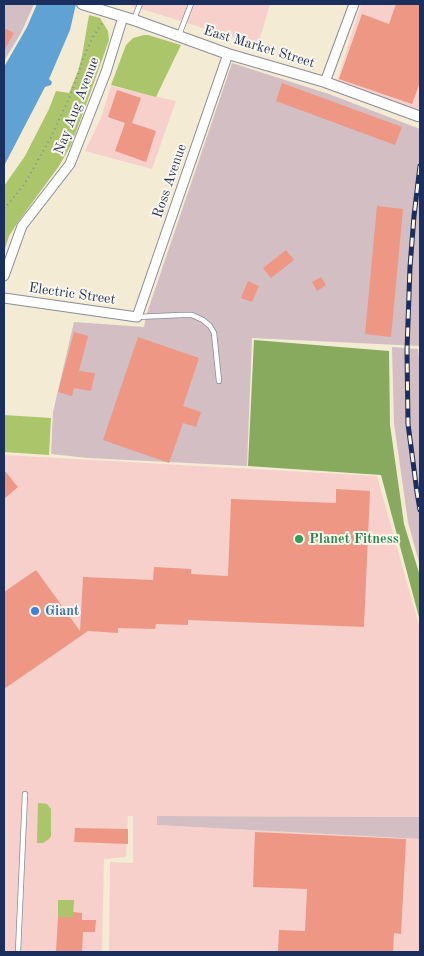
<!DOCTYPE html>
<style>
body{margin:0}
#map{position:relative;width:424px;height:956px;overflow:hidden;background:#f4ebd4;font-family:"Old Standard TT",serif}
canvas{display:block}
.frame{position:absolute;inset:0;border:5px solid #1b2f5e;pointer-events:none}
</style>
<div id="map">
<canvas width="424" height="956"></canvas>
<div class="frame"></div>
</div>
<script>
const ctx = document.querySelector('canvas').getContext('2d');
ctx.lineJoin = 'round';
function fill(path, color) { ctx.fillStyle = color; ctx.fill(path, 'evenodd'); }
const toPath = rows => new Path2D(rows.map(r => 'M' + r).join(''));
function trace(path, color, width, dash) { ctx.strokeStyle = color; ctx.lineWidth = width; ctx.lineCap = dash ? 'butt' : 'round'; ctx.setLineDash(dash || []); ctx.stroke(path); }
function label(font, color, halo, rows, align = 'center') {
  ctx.font = font + ' "Old Standard TT",serif'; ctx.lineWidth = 4; ctx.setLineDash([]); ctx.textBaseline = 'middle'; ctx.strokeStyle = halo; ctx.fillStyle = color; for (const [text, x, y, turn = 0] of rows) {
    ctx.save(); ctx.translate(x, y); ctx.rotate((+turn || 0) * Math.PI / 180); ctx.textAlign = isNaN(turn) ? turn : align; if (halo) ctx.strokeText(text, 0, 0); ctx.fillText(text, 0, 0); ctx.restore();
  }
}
fill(toPath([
 [129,4,270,4,258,45,132,6],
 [361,4,420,4,420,101,418,110,337,81],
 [111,86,176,101,152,169,85,151,101,118],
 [4,455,377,476,420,629,420,817,158,816,158,825,420,839,420,952,109,952,110,862,133,863,133,816,128,816,126,857,104,859,102,952,4,952]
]), '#f7d0cc');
fill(toPath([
 [4,4,34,4,21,33,4,61],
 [232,63,329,94,420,129,420,346,252,338,247,466,88,458,51,454,53,412,74,322,144,327,146,316],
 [392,347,418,349,420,366,420,566,408,522,394,423],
 [157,816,420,817,420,839,157,825]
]), '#d2bec3');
fill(toPath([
 [89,15,100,18,108,31,109,40,87,102,71,145,59,166,18,222,9,236,4,252,4,186,25,156,49,109,56,91,69,93,78,71,82,56],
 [144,35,148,35,181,45,156,97,111,85,126,45,133,38],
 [4,415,51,418,49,455,4,452],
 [38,803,47,804,51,809,51,836,49,839,43,843,37,843],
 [58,900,74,900,73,917,58,917]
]), '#abc56b');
fill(toPath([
 [254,340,389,351,390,425,404,524,420,576,420,621,381,475,248,466]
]), '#88aa5f');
fill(toPath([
 [37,4,76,4,70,30,49,79,52,82,51,85,45,87,4,166,4,67,27,27]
]), '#61a2d4');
fill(toPath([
 [396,4,420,4,420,82,412,104,339,79,362,14,389,24],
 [4,28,14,33,4,51],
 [282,83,402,127,395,145,276,101],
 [117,90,141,98,132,123,156,131,146,162,115,151,125,123,108,117],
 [377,206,403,209,391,337,365,334],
 [286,250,294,260,271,278,263,268],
 [321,277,326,285,317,291,312,282],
 [248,281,259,286,252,302,241,298],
 [74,332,88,336,79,371,95,373,91,391,74,388,72,396,58,392],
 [138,337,199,358,183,406,201,412,196,427,183,423,169,463,103,440],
 [4,470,18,487,4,499],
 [336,489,370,491,364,627,188,620,188,625,156,624,155,629,118,628,118,633,88,631,4,689,4,592,36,570,80,631,83,577,153,580,154,567,191,569,191,574,228,576,231,499,336,503],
 [75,828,128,829,128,844,74,842],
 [255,832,406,839,401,934,394,933,393,952,278,952,279,930,305,931,307,889,253,887],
 [73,912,82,913,82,920,96,920,95,932,83,932,82,952,56,952,58,917,73,917]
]), '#ed9784');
const service = toPath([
 [134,19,140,4],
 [179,35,191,4],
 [137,317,181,315,192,315,203,320,210,326,214,333,219,381],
 [18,952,25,794]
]);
const minor = toPath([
 [325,82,354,4],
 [4,276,22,226,70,164,106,72,123,17],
 [4,298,137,317,228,54]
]);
const tertiary = toPath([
 [82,4,137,21,228,54,325,82,418,116]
]);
trace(service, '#888d99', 6);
trace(minor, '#888d99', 11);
trace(tertiary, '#888d99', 12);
trace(toPath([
 [4,209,24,185,51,137,71,94,85,54,93,37,104,20]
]), '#888d99', 2, [1, 4]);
trace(service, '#fff', 4.5);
trace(minor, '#fff', 9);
trace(tertiary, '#fff', 10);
const rail = toPath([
 [420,166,414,216,410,267,407,350,408,424,417,492,420,510]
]);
trace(rail, '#1b2f5e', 5);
trace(rail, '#fbf7ec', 3, [9]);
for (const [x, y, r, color] of [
 [299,539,5,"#2e9e5b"],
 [35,611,5,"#3f7fe0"]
]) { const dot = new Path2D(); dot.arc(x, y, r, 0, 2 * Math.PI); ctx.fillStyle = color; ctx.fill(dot); trace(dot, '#fbf7ec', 2); }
label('14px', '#1b2f5e', '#fbf7ec', [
 ["East Market Street",259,47,17],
 ["Nay Aug Avenue",77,106,-69],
 ["Ross Avenue",170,181,-71],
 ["Electric Street",72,294,8]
]);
label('bold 14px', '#27864d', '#fbf7ec', [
 ["Planet Fitness",309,539]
], 'left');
label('bold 14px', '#366cbe', '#fbf7ec', [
 ["Giant",45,611]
], 'left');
</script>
